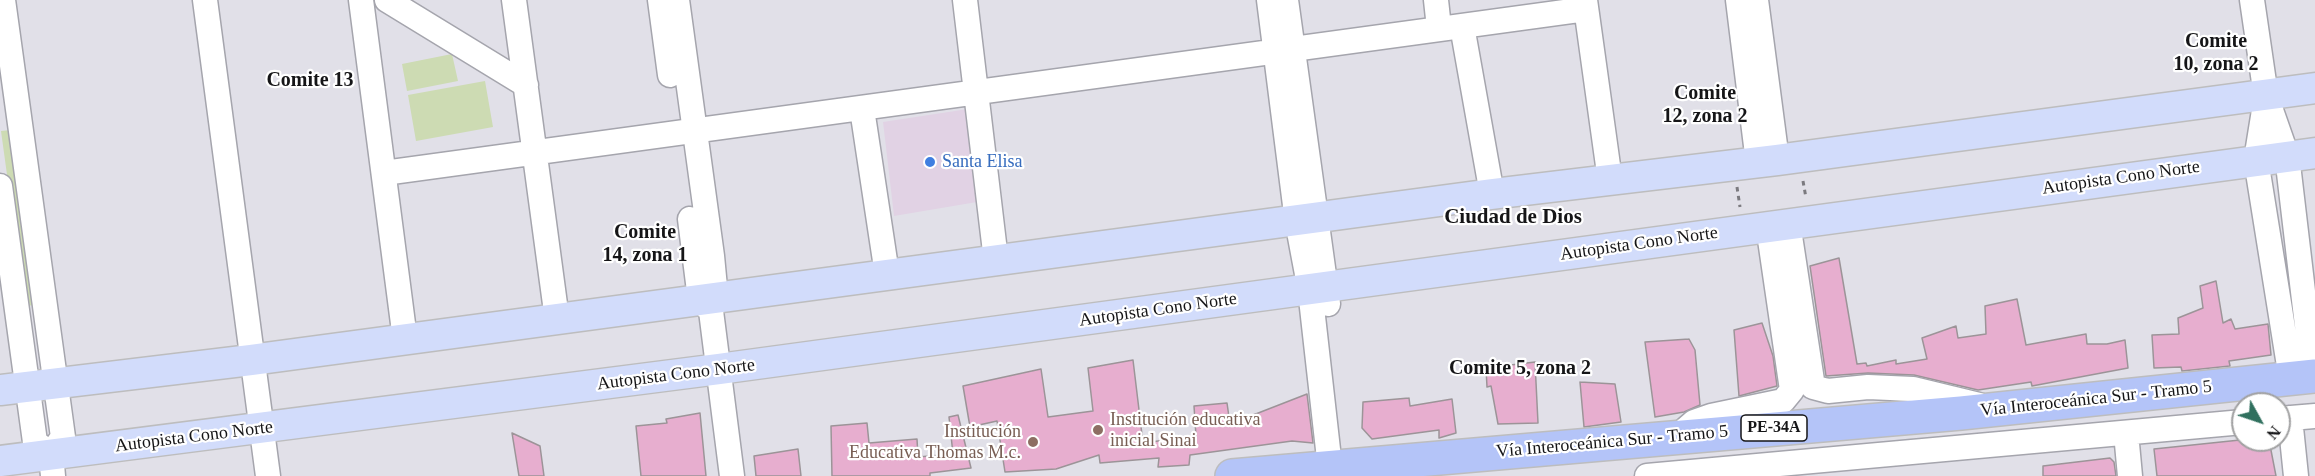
<!DOCTYPE html>
<meta charset="utf-8">
<style>
body{margin:0}
#map{position:relative;width:2315px;height:476px;overflow:hidden;background:#e1e0e8;font-family:Georgia,serif}
canvas{display:block}
.north{position:absolute;left:2231px;top:392px;width:60px;height:60px;box-sizing:border-box;background:#fff;border:2px solid #a1a1a2;border-radius:50%;rotate:130deg;font-size:16px;font-weight:700;line-height:24px;text-align:center;color:#151517}
.north::after{content:'';display:block;margin:auto;width:21px;height:27px;background:#30705e;clip-path:polygon(50% 0,100% 100%,50% 72%,0 100%)}
</style>
<div id="map">
<canvas width="2315" height="476"></canvas>
<div class="north">N</div>
</div>
<script>
const ctx = document.querySelector('canvas').getContext('2d');
ctx.lineJoin = 'round';
function fill(path, color) { ctx.fillStyle = color; ctx.fill(path, 'evenodd'); }
const toPath = rows => new Path2D(rows.map(r => 'M' + r).join(''));
function trace(path, color, width, dash) { ctx.strokeStyle = color; ctx.lineWidth = width; ctx.lineCap = dash ? 'butt' : 'round'; ctx.setLineDash(dash || []); ctx.stroke(path); }
function label(font, color, halo, rows, align = 'center') {
  ctx.font = font + ' Georgia,serif'; ctx.lineWidth = 4.5; ctx.setLineDash([]); ctx.textBaseline = 'middle'; ctx.strokeStyle = halo; ctx.fillStyle = color; for (const [text, x, y, turn = 0] of rows) {
    ctx.save(); ctx.translate(x, y); ctx.rotate((+turn || 0) * Math.PI / 180); ctx.textAlign = isNaN(turn) ? turn : align; if (halo) ctx.strokeText(text, 0, 0); ctx.fillText(text, 0, 0); ctx.restore();
  }
}
fill(toPath([
 [968,109,977,202,894,216,883,122]
]), '#e1d2e4');
fill(toPath([
 [452,54,458,81,407,91,402,64],
 [485,81,493,127,416,141,408,95],
 [11,130,35,305,25,306,1,131]
]), '#cddbb3');
const building = toPath([
 [1839,258,1857,364,1866,363,1867,366,1896,360,1896,364,1927,359,1922,338,1956,326,1958,338,1986,334,1985,306,2017,299,2026,345,2086,334,2087,344,2107,344,2125,340,2128,368,2032,386,2031,382,1978,390,1914,375,1868,373,1826,376,1810,266,1839,258],
 [2216,281,2223,323,2231,319,2235,329,2268,324,2271,355,2229,361,2230,366,2182,371,2181,367,2154,368,2152,335,2179,334,2178,318,2203,308,2200,286,2216,281],
 [1762,323,1773,356,1777,386,1739,396,1734,330,1762,323],
 [1689,339,1695,350,1700,405,1684,412,1655,417,1645,342,1689,339],
 [1133,360,1143,443,1196,436,1194,406,1227,403,1230,424,1307,394,1313,443,1292,441,1190,455,1189,465,1158,467,1159,458,1100,463,1099,455,1056,469,1005,472,997,421,970,427,963,386,1041,369,1048,417,1093,411,1088,368,1133,360],
 [1535,362,1538,423,1498,424,1491,386,1487,387,1486,368,1535,362],
 [1580,382,1615,384,1621,422,1584,427,1580,382],
 [1409,398,1410,406,1452,399,1456,433,1439,438,1439,430,1372,439,1362,428,1363,402,1409,398],
 [700,413,706,476,641,476,636,426,667,423,666,419,700,413],
 [958,415,971,468,930,473,930,476,832,476,831,426,867,423,869,443,917,439,918,457,953,454,949,417,958,415],
 [512,433,540,446,544,476,519,476,512,433],
 [2240,440,2269,440,2276,476,2157,476,2154,449,2240,440],
 [798,449,801,476,756,476,754,456,798,449],
 [2110,458,2114,462,2116,476,2043,476,2043,466,2110,458]
]);
fill(building, '#e7aecf');
trace(building, '#9c9498', 1.5);
const minor = toPath([
 [3,0,63,437,51,454,53,476],
 [205,0,268,476],
 [361,0,405,339],
 [387,0,526,85],
 [514,0,557,319],
 [660,0,670,75],
 [677,0,712,256,716,298,711,311,732,476],
 [965,0,996,260],
 [1269,0,1297,221,1310,290,1331,476],
 [1286,0,1328,304],
 [1436,0,1439,28],
 [1585,0,1610,180],
 [1738,0,1758,162],
 [1756,0,1777,160],
 [2252,0,2266,96,2287,156,2313,376],
 [1462,26,1492,194],
 [2266,98,2256,160,2291,378],
 [862,109,887,274],
 [384,173,1586,9],
 [0,186,35,442,51,454],
 [690,219,700,299,707,307],
 [1788,223,1813,387,1828,391,1868,387,1913,389,1979,405],
 [2290,418,2296,476],
 [2279,419,2315,416],
 [2126,433,2130,476],
 [1678,436,1694,422,1711,416,1783,401,1792,390,1768,226],
 [1647,476,2243,422]
]);
const major = toPath([
 [0,390,251,360,1492,194,1777,160,2315,88],
 [0,461,719,369,2315,153]
]);
const highway = toPath([
 [1232,476,1961,413,2315,376]
]);
trace(minor, '#a5a5ad', 27);
trace(major, '#bdbdbe', 33);
trace(highway, '#bdbdbe', 36);
trace(toPath([
 [1803,181,1806,198],
 [1737,187,1740,207]
]), '#7b7a7f', 3, [4.5, 4.5]);
trace(minor, '#fff', 24);
trace(major, '#d2dcfb', 30);
trace(highway, '#b4c4f8', 33);
for (const [x, y, r, color] of [
 [930,162,6,"#3f7fe0"],
 [1098,430,6,"#8d6e63"],
 [1033,442,6,"#8d6e63"]
]) { const dot = new Path2D(); dot.arc(x, y, r, 0, 2 * Math.PI); ctx.fillStyle = color; ctx.fill(dot); trace(dot, '#fff', 2); }
for (const [x, y, w] of [
 [1774,428,66]
]) { const box = new Path2D(); box.roundRect(x - w / 2, y - 13, w, 26, 4.5); ctx.fillStyle = '#fff'; ctx.fill(box); trace(box, '#151517', 1.5); }
label('bold 16px', '#151517', null, [
 ["PE-34A",1774,428]
]);
label('18px', '#366cbe', '#fff', [
 ["Santa Elisa",942,162]
], 'left');
label('18px', '#151517', '#fff', [
 ["Autopista Cono Norte",2121,178,-8],
 ["Autopista Cono Norte",1639,244,-8],
 ["Autopista Cono Norte",1158,310,-8],
 ["Autopista Cono Norte",676,375,-7],
 ["Vía Interoceánica Sur - Tramo 5",2096,399,-6],
 ["Autopista Cono Norte",194,437,-7],
 ["Vía Interoceánica Sur - Tramo 5",1612,442,-5]
]);
label('18px', '#785e54', '#fff', [
 ["Institución educativa",1110,420],
 ["inicial Sinai",1110,441],
 ["Institución",1021,432,"right"],
 ["Educativa Thomas M.c.",1021,453,"right"]
], 'left');
label('bold 20px', '#151517', '#fff', [
 ["Comite",2216,42],
 ["10, zona 2",2216,65],
 ["Comite 13",310,81],
 ["Comite",1705,94],
 ["12, zona 2",1705,117],
 ["Comite",645,233],
 ["14, zona 1",645,256],
 ["Comite 5, zona 2",1520,369]
]);
label('bold 21px', '#151517', '#fff', [
 ["Ciudad de Dios",1513,218]
]);
</script>
